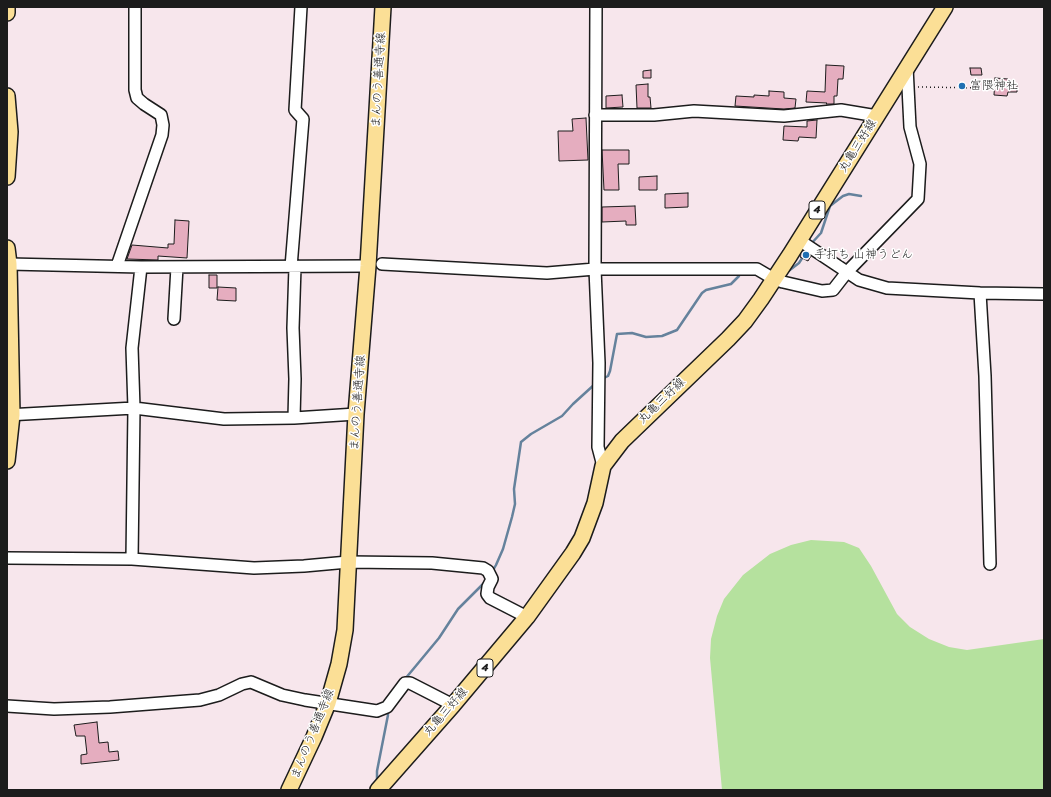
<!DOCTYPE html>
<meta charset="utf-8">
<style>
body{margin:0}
#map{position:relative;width:1051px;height:797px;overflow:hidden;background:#f7e6ec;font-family:Sriracha,sans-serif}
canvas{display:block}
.frame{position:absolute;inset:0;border:8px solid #1c1c1c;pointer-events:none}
</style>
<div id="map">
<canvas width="1051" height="797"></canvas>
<div class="frame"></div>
</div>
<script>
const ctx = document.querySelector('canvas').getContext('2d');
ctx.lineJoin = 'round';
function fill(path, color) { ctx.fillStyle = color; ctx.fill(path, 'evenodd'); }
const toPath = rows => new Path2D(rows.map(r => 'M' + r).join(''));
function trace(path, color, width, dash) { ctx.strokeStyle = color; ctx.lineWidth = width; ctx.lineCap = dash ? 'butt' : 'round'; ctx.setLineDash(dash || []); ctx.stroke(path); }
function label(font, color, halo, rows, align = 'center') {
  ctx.font = font + ' Sriracha,"Klee One",sans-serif'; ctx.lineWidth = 3; ctx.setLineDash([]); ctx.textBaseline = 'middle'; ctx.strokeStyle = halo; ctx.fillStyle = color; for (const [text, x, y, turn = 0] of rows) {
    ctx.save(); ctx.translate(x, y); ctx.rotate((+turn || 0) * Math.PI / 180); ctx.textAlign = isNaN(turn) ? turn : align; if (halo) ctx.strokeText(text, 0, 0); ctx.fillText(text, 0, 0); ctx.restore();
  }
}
fill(toPath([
 [811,540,844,542,859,548,871,566,897,614,910,627,929,639,949,647,967,650,1044,639,1044,790,722,790,710,658,711,639,717,616,724,599,743,575,770,554,791,545]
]), '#b5e19e');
trace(toPath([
 [810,245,821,233,830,206,843,196,849,194,861,196],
 [786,273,799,263,808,249],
 [602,379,608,376,610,371,617,334,632,333,646,337,662,336,677,330,702,293,706,290,731,284,739,276],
 [492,572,496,565,503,549,512,517,515,504,514,489,521,442,531,434,562,416,573,404,595,384],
 [405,679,439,638,458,609,486,581],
 [377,782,377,771,388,715]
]), '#65829c', 2.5);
const building = toPath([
 [826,65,844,66,843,79,838,79,837,96,834,96,834,104,826,104,827,103,806,102,807,91,825,92,826,65],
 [970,68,981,68,982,75,971,75,970,68],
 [651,70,651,78,643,78,643,71,651,70],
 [995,78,1008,79,1008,84,1017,85,1017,92,1008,92,1007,96,994,95,995,78],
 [648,84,648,97,650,97,651,108,637,108,636,85,648,84],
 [769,91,784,92,784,98,796,99,795,108,784,109,735,106,736,96,754,97,754,95,769,96,769,91],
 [622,95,623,107,606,108,606,96,622,95],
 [586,118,588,160,559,161,558,131,573,131,572,119,586,118],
 [817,120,816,138,799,137,798,141,783,140,784,126,807,127,807,121,817,120],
 [602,150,629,150,629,164,618,164,619,190,604,190,602,150],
 [657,176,657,190,639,190,639,177,657,176],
 [688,193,688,207,665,208,665,194,688,193],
 [635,206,636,225,626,225,626,221,602,222,602,207,635,206],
 [175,220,189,221,187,258,158,256,158,260,127,259,132,245,168,248,168,244,174,244,175,220],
 [803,251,811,256,808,261,800,257,803,251],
 [209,275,217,275,217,288,209,288,209,275],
 [218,287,236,288,236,301,217,300,218,287],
 [97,722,99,743,108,742,109,752,118,751,119,760,81,764,81,755,87,754,85,736,76,736,74,725,97,722]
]);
fill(building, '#e5adbf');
trace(building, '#1c1c1c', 1);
const minor = toPath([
 [596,7,595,269,599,363,598,447,603,466],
 [595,115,654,115,694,111,784,116,841,110,877,116],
 [799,240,859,280,887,288,980,293,1044,294],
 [9,264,141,267,368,266],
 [382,264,547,273,595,269,757,269,774,279,783,282,822,291,833,290,847,272,918,199,920,164,910,127,907,67],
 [117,266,162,135,163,125,161,115,144,104,137,98,135,90,135,7],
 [291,267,303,119,295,110,301,7],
 [980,293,985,376,990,564],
 [174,319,177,267],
 [7,415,134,408,224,419,294,418,356,414],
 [294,418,295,379,293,328,295,267],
 [7,558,132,559,254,568,304,566,348,562,432,563,483,568,488,571,492,579,488,587,487,594,490,598,527,617],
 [132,559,134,408,132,348,141,267],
 [7,706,54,709,110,707,200,700,219,695,242,684,251,682,282,695,305,700,377,711,387,707,405,683,410,683,453,705]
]);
const major = toPath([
 [7,13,7,7],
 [7,96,10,132,7,177],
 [7,248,9,264,12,415,7,461],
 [289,790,314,737,328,703,339,664,345,630,356,414,368,266,383,7],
 [378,790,453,705,527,617,573,553,582,538,595,503,603,466,622,441,728,339,745,321,761,299,790,255,945,7]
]);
trace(minor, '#1c1c1c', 14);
trace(major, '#1c1c1c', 18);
trace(toPath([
 [918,87,992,88]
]), '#1c1c1c', 1.5, [1, 3]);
trace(minor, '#fff', 11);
trace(major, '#fbdf96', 15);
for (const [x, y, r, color] of [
 [962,86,4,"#1f6fb2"],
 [806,255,4,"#1f6fb2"]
]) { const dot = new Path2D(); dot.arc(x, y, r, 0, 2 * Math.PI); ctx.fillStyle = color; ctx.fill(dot); trace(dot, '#fff', 1.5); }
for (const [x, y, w] of [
 [817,210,16],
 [485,668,16]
]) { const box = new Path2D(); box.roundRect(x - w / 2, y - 9, w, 18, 3); ctx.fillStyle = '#fff'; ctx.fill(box); trace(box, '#1c1c1c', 1); }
label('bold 11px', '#1c1c1c', null, [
 ["4",817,210],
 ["4",485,668]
]);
label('12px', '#1c1c1c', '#fff', [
 ["まんのう善通寺線",379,80,-87],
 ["丸亀三好線",858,146,-58],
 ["丸亀三好線",662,401,-44],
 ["まんのう善通寺線",358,403,-86],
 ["丸亀三好線",446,712,-49],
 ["まんのう善通寺線",313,734,-68]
]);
label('12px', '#1c1c1c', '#fff', [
 ["富隈神社",970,86],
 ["手打ち 山神うどん",814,255]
], 'left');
</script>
